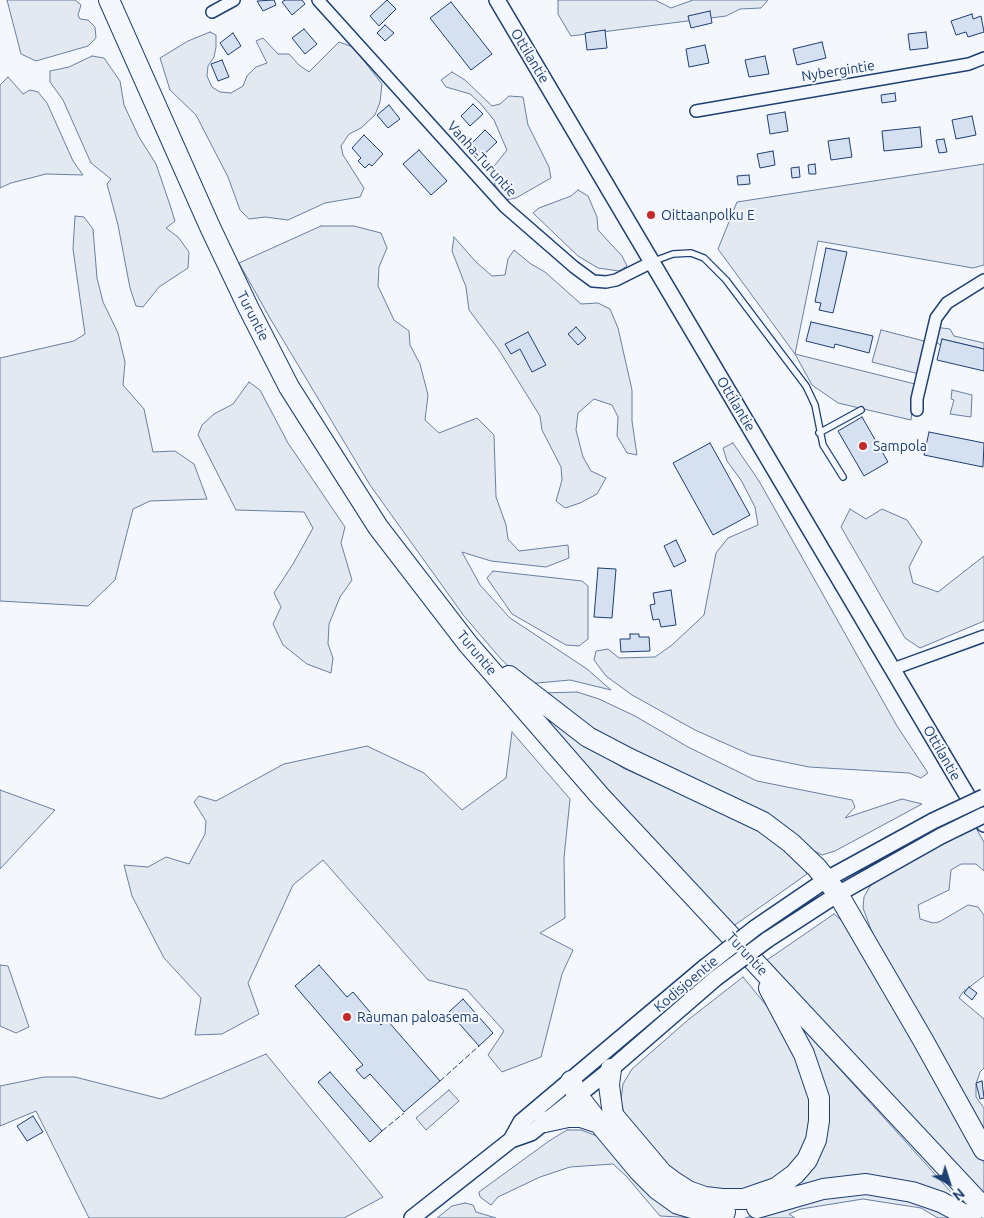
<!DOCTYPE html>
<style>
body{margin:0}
#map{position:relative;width:984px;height:1218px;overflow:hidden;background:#f4f7fb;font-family:Ubuntu,sans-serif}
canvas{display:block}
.north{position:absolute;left:924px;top:1158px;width:50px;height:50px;-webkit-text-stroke:4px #f4f7fb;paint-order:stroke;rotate:140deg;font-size:14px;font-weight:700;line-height:20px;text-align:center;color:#1d3f73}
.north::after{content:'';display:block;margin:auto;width:18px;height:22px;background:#1d3f73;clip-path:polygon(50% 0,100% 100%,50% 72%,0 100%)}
</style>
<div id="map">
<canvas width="984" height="1218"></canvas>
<div class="north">N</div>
</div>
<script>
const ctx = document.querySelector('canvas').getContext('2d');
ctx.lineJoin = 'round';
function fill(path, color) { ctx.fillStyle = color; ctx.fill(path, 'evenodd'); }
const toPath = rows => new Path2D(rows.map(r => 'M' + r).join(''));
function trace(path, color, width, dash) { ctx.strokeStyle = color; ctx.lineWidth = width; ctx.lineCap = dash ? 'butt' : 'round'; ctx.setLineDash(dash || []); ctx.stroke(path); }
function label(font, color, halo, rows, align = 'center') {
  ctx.font = font + ' Ubuntu,sans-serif'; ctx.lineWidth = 4; ctx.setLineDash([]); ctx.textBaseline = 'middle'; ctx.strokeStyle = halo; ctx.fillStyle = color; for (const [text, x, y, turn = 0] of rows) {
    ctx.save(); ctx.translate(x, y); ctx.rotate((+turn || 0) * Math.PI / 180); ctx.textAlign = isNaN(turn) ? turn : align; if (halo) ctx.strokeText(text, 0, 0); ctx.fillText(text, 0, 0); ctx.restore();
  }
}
const green = toPath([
 [7,0,75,0,81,5,78,15,80,19,88,20,95,27,96,38,88,46,36,61,21,54,7,0],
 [558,0,655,0,671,8,693,0,768,0,761,8,740,9,726,16,571,36,558,14,558,0],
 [210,32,216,35,216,47,214,57,208,66,207,76,212,87,220,92,231,93,243,86,247,76,256,67,267,63,256,41,263,38,278,54,289,54,299,65,309,72,339,42,353,47,382,84,380,102,375,115,361,128,349,134,341,146,343,155,364,188,360,197,325,203,288,220,265,217,249,219,240,210,228,177,196,115,170,90,160,58,188,41,210,32],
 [92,56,104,58,120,81,124,105,139,137,156,164,170,205,175,221,166,228,178,237,189,252,188,268,159,287,143,307,136,306,130,288,118,225,107,184,111,179,91,163,63,100,50,82,50,71,69,67,92,56],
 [452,72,465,80,492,106,500,104,509,96,523,97,528,125,549,167,551,178,516,198,505,200,495,185,491,170,507,150,503,141,494,120,480,103,470,94,446,87,441,80,452,72],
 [8,77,23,94,30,90,38,92,47,103,73,161,83,175,46,174,11,183,0,188,0,85,8,77],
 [984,164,984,265,973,268,818,241,795,354,915,384,911,420,838,403,812,385,795,354,718,249,737,202,984,164],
 [578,190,588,196,597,217,598,230,622,256,627,266,619,271,598,268,578,256,533,213,539,208,571,196,578,190],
 [75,216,84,217,93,229,97,278,103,302,118,333,125,362,123,385,144,409,153,452,175,451,194,464,207,499,150,501,133,509,115,580,88,606,0,601,0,358,74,341,85,334,73,249,75,216],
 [321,226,354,226,381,233,387,248,379,267,378,286,394,320,409,331,410,345,420,364,428,395,425,420,439,433,477,418,494,435,496,497,506,525,508,539,519,551,568,545,569,558,546,567,491,561,462,552,480,585,510,618,587,669,611,690,570,680,527,684,501,659,464,616,370,485,271,320,239,263,321,226],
 [454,237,476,262,492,276,505,275,508,259,514,250,531,264,545,272,581,304,598,303,610,309,618,328,632,390,632,421,637,455,627,453,617,436,618,417,612,405,594,399,578,413,576,430,583,457,591,471,606,478,597,494,580,503,565,508,556,501,562,480,561,467,542,430,540,416,499,350,469,310,466,287,452,251,454,237],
 [934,327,950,329,954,336,984,343,984,349,942,339,941,345,930,340,934,327],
 [249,382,260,390,288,443,345,527,341,543,352,580,340,597,329,624,328,644,333,658,331,673,307,664,283,645,273,624,281,607,274,593,293,564,313,528,304,512,236,510,198,435,202,425,214,414,233,404,249,382],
 [952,390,972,395,971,417,950,414,954,400,951,399,952,390],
 [733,443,759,481,897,726,928,773,921,778,909,773,809,767,751,755,695,730,632,695,606,676,594,660,596,651,608,649,619,658,655,657,672,645,704,615,716,553,728,538,758,525,755,507,741,480,727,461,723,448,733,443],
 [850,509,866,519,882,509,907,520,922,542,909,567,913,583,938,592,984,556,984,621,920,648,905,638,841,527,850,509],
 [493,571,582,581,588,586,588,639,579,646,566,645,512,614,487,578,493,571],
 [577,692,599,699,635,716,688,747,757,781,852,800,855,807,845,818,902,799,922,804,835,851,822,855,602,739,542,693,577,692],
 [540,714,623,768,752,826,773,841,803,867,807,874,732,927,540,714],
 [512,732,570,799,564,858,565,918,540,933,573,950,562,974,541,1057,502,1072,488,1055,504,1031,467,990,428,980,323,860,293,885,248,983,259,1014,222,1034,195,1035,201,998,164,958,132,896,124,865,148,867,166,857,189,864,205,834,206,821,194,802,199,796,216,801,284,764,367,746,424,773,462,810,506,778,512,732],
 [0,790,55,810,0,869,0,790],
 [976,828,984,842,984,871,976,864,961,864,951,870,949,890,918,905,920,919,933,923,939,922,968,905,978,907,984,915,984,976,963,992,959,998,984,1019,984,1068,980,1072,976,1084,976,1097,984,1108,984,1132,872,932,863,908,864,897,870,886,901,865,976,828],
 [834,914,841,920,853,937,984,1163,984,1195,767,960,834,914],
 [0,965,8,966,29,1027,16,1033,0,1026,0,965],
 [743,977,770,1010,810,1080,813,1124,801,1158,773,1184,732,1194,690,1185,668,1167,624,1114,621,1100,623,1084,632,1069,688,1020,743,977],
 [795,1020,925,1163,965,1208,922,1189,783,1192,820,1144,795,1020],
 [266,1054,383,1197,344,1218,89,1218,36,1111,0,1126,0,1086,44,1077,75,1077,161,1099,266,1054],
 [567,1130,581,1130,597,1136,612,1151,699,1218,660,1216,626,1176,613,1164,570,1167,540,1177,498,1197,491,1205,480,1197,479,1192,549,1141,567,1130],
 [858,1192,919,1201,954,1218,938,1218,921,1208,863,1199,801,1209,789,1214,795,1218,745,1218,800,1202,858,1192],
 [465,1203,473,1205,476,1212,496,1218,437,1218,452,1206,465,1203]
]);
fill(green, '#e3e9f0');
trace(green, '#687fa3', 1);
const parking = toPath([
 [881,330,928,342,919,374,872,362,881,330],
 [449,1090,459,1101,426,1130,416,1118,449,1090]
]);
fill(parking, '#e3e8f0');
trace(parking, '#687fa3', 1);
const building = toPath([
 [274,0,276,5,263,11,257,1,274,0],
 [285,0,302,0,305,4,292,15,282,2,285,0],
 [387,0,396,9,379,26,370,16,387,0],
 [451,2,492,54,471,70,430,18,451,2],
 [710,11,712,23,691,28,688,16,710,11],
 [972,14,973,19,981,16,984,32,968,37,966,32,956,35,951,21,972,14],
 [385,25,394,33,385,41,377,33,385,25],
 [304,29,317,44,305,54,292,38,304,29],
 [605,30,607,48,587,50,585,33,605,30],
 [926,32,928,48,910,50,908,34,926,32],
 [233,33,241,46,228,55,220,43,233,33],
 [822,42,826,58,797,65,793,49,822,42],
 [705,45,709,63,689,67,686,49,705,45],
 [765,56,769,74,749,77,745,60,765,56],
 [222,60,229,77,218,81,211,64,222,60],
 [895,93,896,101,882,103,881,95,895,93],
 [473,104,483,114,470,126,461,116,473,104],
 [389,105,400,119,388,128,377,115,389,105],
 [785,112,788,131,770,134,767,115,785,112],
 [972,116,976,135,956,139,952,120,972,116],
 [920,127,922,147,884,151,882,131,920,127],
 [485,130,497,142,478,160,467,148,485,130],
 [364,135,383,154,372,166,369,164,365,168,358,161,361,158,352,148,364,135],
 [849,138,852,157,831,160,828,141,849,138],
 [944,139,947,152,939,153,936,140,944,139],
 [419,150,447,181,431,195,403,164,419,150],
 [773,151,775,165,760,168,757,154,773,151],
 [815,164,816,174,809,174,808,165,815,164],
 [799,167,800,177,792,178,791,168,799,167],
 [749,175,750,184,738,185,737,176,749,175],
 [826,248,847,252,833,313,819,310,821,303,815,302,826,248],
 [811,322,873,336,869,353,835,344,834,348,806,341,811,322],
 [576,327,586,338,578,345,568,334,576,327],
 [528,332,546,365,532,372,520,349,511,354,505,344,528,332],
 [942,339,984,349,984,371,937,360,942,339],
 [862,417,888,462,864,476,838,431,862,417],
 [929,432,984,443,983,467,924,455,929,432],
 [710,443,750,515,713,535,673,463,710,443],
 [676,540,686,561,674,567,664,546,676,540],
 [598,568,616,569,612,618,594,617,598,568],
 [671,590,676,625,661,627,659,619,653,620,650,605,655,604,653,593,671,590],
 [630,634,639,634,639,637,649,637,650,651,621,652,620,639,630,639,630,634],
 [319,965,347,997,353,992,381,1025,387,1020,440,1081,404,1112,370,1074,364,1079,356,1070,363,1065,295,986,319,965],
 [969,987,977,993,972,1000,964,993,969,987],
 [463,999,493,1033,479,1046,449,1012,463,999],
 [330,1072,382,1131,370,1142,318,1082,330,1072],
 [982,1081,984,1098,980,1099,976,1083,982,1081],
 [33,1116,43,1132,27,1141,17,1126,33,1116]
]);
fill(building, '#d5e0f0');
trace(building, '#1d3f73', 1);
const lane = toPath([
 [654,261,673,254,691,253,704,258,726,280,806,386,815,405,823,445,843,477],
 [819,433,861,410]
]);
const street = toPath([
 [318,0,505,207,574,267,593,281,606,282,616,280,652,262],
 [212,12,234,0],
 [696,111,969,64,984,58],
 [917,410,917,399,936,318,947,303,984,280],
 [893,669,984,636]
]);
const secondary = toPath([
 [497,0,984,824],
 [755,928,827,879,933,821],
 [767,940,838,894,941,836],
 [511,1140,531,1133,611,1069,716,978],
 [412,1218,511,1140,521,1122,705,967]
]);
const highway = toPath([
 [109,0,210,227,248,307,289,387,378,527,468,644,600,796,984,1208],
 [509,676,588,737,630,759,763,822,791,843,817,868,838,894,923,1040,984,1150],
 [611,1069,609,1085,613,1115,662,1173,674,1182,688,1191,705,1197,722,1199,744,1199,776,1188,795,1174,807,1160,816,1140,819,1121,819,1098,804,1054,769,988],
 [571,1081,578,1096,599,1123,639,1171,657,1189,678,1204,692,1208,725,1212],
 [545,1122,568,1117,581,1117,599,1123],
 [757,1208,823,1189,866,1184,912,1192,941,1202,971,1218]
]);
trace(lane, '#1d3f73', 8);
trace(street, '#1d3f73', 14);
trace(secondary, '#1d3f73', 18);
trace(highway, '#1d3f73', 22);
trace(lane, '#f4f7fb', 5.5);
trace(street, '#f4f7fb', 11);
trace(secondary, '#f4f7fb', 15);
trace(highway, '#f4f7fb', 20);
const secondaryBridge = toPath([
 [933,821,984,797],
 [941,836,984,815],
 [705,967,755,928],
 [716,978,767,940]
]);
trace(secondaryBridge, '#1d3f73', 18, []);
trace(secondaryBridge, '#f4f7fb', 15);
trace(toPath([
 [440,1081,479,1046],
 [382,1131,404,1113]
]), '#1d3f73', 1, [6, 2.5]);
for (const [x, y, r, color] of [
 [651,215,5,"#c62828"],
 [863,446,5,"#c62828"],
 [347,1017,5,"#c62828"]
]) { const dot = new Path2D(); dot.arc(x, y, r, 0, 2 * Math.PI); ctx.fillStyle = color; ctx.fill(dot); trace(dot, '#f4f7fb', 2); }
label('14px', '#1d3f73', '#f4f7fb', [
 ["Ottilantie",530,56,59],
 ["Nybergintie",838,71,-9],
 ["Vanha-Turuntie",482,159,48],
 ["Turuntie",253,316,63],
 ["Ottilantie",736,404,59],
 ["Turuntie",477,653,50],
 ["Ottilantie",942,753,60],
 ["Turuntie",747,954,47],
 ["Kodisjoentie",686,984,-40]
]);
label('14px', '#1d3f73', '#f4f7fb', [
 ["Oittaanpolku E",661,215],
 ["Sampola",873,446],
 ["Rauman paloasema",357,1017]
], 'left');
</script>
